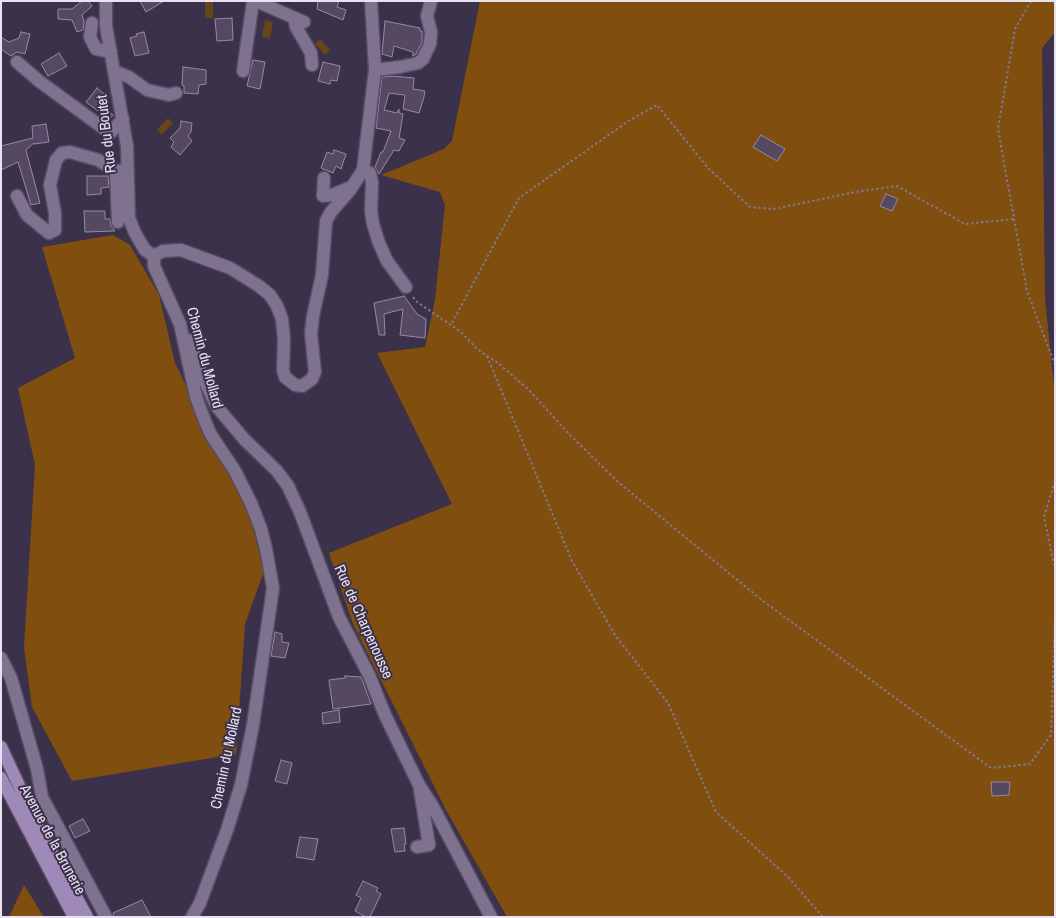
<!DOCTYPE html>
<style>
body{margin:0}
#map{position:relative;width:1056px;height:918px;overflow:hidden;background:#3c314a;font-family:"Archivo Narrow",sans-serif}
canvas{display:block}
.frame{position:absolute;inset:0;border:2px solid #e9e2f2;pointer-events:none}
</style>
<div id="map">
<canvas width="1056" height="918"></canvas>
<div class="frame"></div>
</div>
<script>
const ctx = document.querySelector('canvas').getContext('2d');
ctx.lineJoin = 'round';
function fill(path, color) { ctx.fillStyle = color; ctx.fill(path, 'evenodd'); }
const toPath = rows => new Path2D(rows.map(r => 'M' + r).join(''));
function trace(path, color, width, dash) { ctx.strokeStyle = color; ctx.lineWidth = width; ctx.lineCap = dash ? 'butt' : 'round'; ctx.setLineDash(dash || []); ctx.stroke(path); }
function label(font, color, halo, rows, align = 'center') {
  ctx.font = font + ' "Archivo Narrow",sans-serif'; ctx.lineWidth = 4; ctx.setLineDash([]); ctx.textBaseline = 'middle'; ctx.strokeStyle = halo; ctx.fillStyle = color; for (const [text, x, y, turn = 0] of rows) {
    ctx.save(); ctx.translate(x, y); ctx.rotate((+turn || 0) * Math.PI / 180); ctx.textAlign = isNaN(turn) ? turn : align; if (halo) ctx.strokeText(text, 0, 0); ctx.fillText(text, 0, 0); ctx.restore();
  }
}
fill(toPath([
 [480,1,1055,1,1055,32,1042,48,1045,298,1055,397,1055,917,507,917,446,810,353,624,329,553,452,504,377,353,425,347,435,300,445,205,440,192,381,175,444,149,452,141],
 [113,235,130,245,159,295,175,363,249,512,264,571,245,624,236,754,72,781,32,707,24,647,35,465,18,388,75,358,42,247],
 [24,885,44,917,9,917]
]), '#804f10');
fill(toPath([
 [205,2,213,2,213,18,205,18],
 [265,20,273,22,270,38,262,37],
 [320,39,330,50,325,55,315,44],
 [168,118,173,123,162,135,157,130]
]), '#68441b');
const building = toPath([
 [82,1,88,1,92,6,82,15,84,21,83,30,77,32,72,20,58,19,58,9,72,9,82,1],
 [140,1,164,1,146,12,140,1],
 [318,1,339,1,337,7,346,10,343,20,317,9,318,1],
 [232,18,233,40,217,41,215,19,232,18],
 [385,21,420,28,420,31,422,31,422,42,416,54,413,56,413,52,394,46,392,57,382,54,385,21],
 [21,32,30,34,25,54,17,52,11,56,1,49,1,37,9,42,19,38,21,32],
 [144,32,149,53,135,56,130,38,137,36,136,34,144,32],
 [59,53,67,66,48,76,41,64,59,53],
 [253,60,265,62,260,89,247,86,253,60],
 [323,62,340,66,337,81,331,80,330,84,318,81,323,62],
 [183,67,206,70,206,84,199,85,198,94,184,93,184,86,182,85,183,67],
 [392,76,414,78,413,89,425,91,424,97,419,113,403,109,405,95,389,93,384,110,397,113,399,109,399,113,403,114,399,138,405,140,399,151,394,150,379,174,375,167,381,152,383,152,391,131,376,128,382,77,392,76],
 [97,88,108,97,98,111,86,102,97,88],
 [105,109,113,115,108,121,100,115,105,109],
 [181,121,192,123,191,132,188,136,192,141,180,155,171,147,174,142,170,138,180,128,181,121],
 [46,124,49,142,34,144,34,143,26,150,40,203,31,205,18,162,1,170,1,146,33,138,32,126,46,124],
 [761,135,785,149,777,161,753,147,761,135],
 [334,150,346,154,341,169,336,166,333,173,321,168,327,152,333,154,334,150],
 [87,176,108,176,109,187,101,188,101,194,87,195,87,176],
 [886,194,898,199,892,211,880,206,886,194],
 [84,211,105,211,105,219,110,219,111,226,115,231,85,232,84,211],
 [404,296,417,314,426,319,425,338,400,335,403,309,384,314,385,335,379,335,374,303,404,296],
 [275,632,282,634,282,642,289,643,285,658,271,656,275,632],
 [345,676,361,677,371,704,333,709,329,680,345,678,345,676],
 [339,710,340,722,323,724,322,713,339,710],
 [281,760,292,763,287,784,275,781,281,760],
 [991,782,1010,782,1009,795,992,796,991,782],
 [83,819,90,831,75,838,69,826,83,819],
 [404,828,406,844,404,844,405,851,395,852,391,829,404,828],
 [300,837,318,839,314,860,296,857,300,837],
 [363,881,378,888,376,891,381,894,370,917,366,917,355,911,361,898,356,895,363,881],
 [142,900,151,917,114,917,113,913,142,900]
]);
fill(building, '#544863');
trace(building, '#9689a7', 1);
const minor = toPath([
 [106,1,106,26,127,146,129,218,135,233,145,250,154,256],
 [256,1,304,22],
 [294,18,296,27,311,53,312,65],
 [92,23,90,37,96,49,111,52],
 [17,62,39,81,110,133,123,119],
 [375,70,400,67,418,63,423,59,430,44,431,32,427,16,431,1],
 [243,71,253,1],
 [116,72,129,77,147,90,169,95,176,93],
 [363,170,370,173,372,182,371,211,373,224,379,243,387,261,406,287],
 [116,171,118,222],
 [324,178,323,196,332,195,351,187],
 [17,196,27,215,49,233,55,230,55,213,50,185,56,160,62,153,70,152,98,160,116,171,128,170],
 [189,340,205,382,217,407,244,439,277,471,288,486,300,512,339,617,369,675,385,715,419,785,432,805,491,917],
 [1,658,11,678,37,769,42,797,106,917],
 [417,847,429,845,420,790],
 [192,917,200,903,227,830,241,785,253,725,273,588,266,549,261,529,251,503,235,471,211,435,205,421,196,397,180,324,154,266,154,256,163,251,181,250,230,268,259,286,270,295,277,306,282,319,284,340,283,370,285,377,295,385,302,386,312,379,315,372,311,333,313,316,322,275,326,221,331,212,350,190,363,170,375,70,371,1]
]);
const major = toPath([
 [1,747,41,833,87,917],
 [1,778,74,917]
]);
trace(minor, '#564d62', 15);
trace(major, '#564d62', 15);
trace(toPath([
 [1031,1,1015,29,998,129,1027,291,1055,365],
 [413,297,417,302,461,332,477,349,498,363,528,389,570,435,618,482,763,601,991,768,1030,764,1051,735,1055,618],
 [452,323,519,198,630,120,657,105,708,168,750,207,774,209,855,192,897,186,965,224,1014,219],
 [487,356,572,561,615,635,668,703,716,812,788,877,823,917],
 [1055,481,1044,517,1055,569]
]), '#80778c', 2, [2.5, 2.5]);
trace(minor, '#7e728f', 12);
trace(major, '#9e89b8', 12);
label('15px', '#e9e2f2', '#3c314a', [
 ["Rue du Boutet",107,134,-97],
 ["Chemin du Mollard",204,358,75],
 ["Rue de Charpenousse",363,622,66],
 ["Chemin du Mollard",227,758,-78],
 ["Avenue de la Brunerie",52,840,62]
]);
</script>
